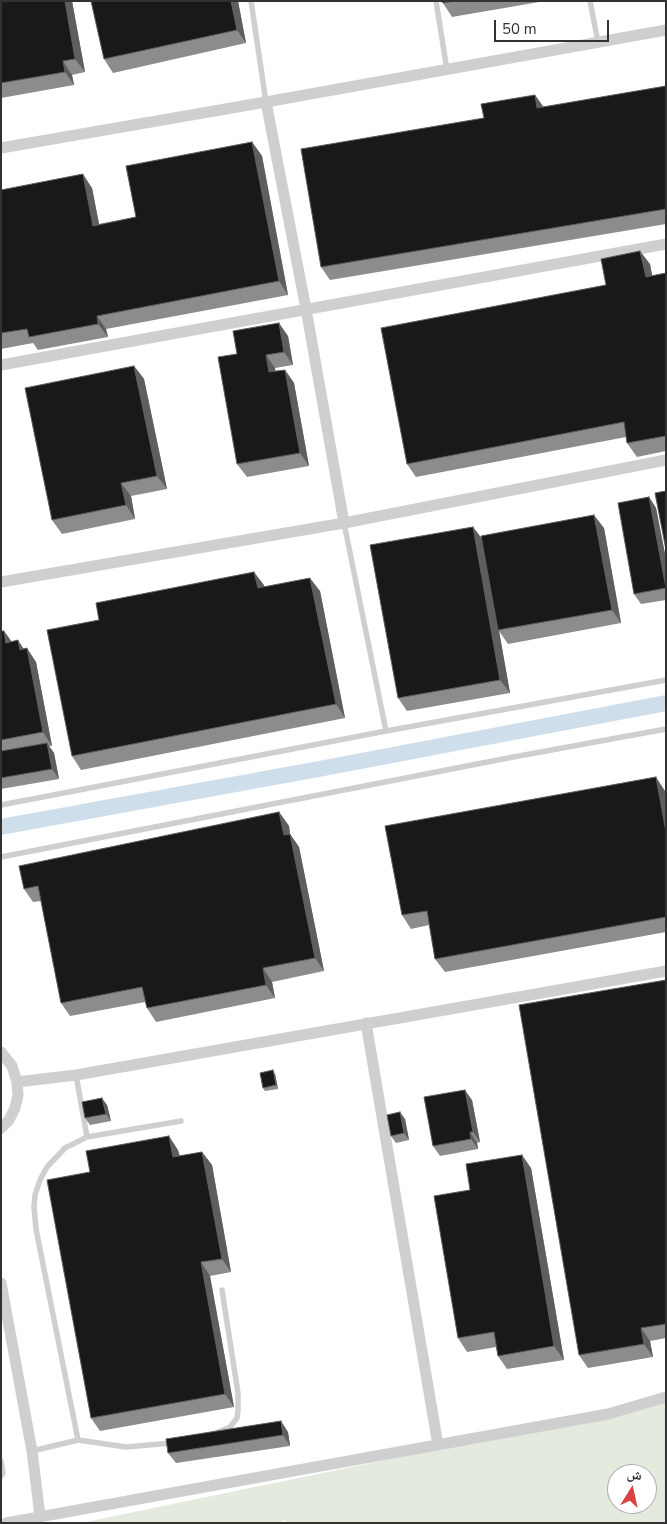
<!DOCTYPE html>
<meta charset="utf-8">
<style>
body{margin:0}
#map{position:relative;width:667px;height:1524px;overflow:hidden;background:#fff;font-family:"Nunito Sans","Noto Naskh Arabic",sans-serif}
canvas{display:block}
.frame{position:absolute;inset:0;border:2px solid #323232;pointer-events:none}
.north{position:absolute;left:607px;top:1464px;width:50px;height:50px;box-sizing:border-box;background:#fff;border:1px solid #adadad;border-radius:50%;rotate:10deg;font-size:14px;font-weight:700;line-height:20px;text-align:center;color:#323232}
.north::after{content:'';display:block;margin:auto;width:18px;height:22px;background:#d84444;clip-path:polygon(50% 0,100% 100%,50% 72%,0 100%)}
.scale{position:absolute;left:494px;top:20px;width:115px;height:22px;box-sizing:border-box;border:2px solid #323232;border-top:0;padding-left:6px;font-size:15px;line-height:18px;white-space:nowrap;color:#323232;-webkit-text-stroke:4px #fff;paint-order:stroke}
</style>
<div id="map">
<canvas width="667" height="1524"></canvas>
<div class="frame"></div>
<div class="north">ش</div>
<div class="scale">50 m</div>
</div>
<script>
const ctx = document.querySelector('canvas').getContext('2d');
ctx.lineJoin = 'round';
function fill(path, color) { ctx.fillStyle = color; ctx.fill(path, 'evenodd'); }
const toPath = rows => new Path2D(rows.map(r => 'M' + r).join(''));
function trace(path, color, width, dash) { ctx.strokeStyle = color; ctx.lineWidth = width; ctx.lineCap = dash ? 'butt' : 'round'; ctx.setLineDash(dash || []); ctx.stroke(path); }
fill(toPath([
 [666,1402,666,1523,288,1523,283,1520,281,1523,81,1523],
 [617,1474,647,1474,647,1504,617,1504]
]), '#e4eade');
trace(toPath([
 [1,827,319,769,666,703]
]), '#cfdeeb', 16);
trace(toPath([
 [251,1,266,102],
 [436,1,447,70],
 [590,1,598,42],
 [344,523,386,731],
 [1,805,386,731,666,680],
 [1,857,508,758,666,729],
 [76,1075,87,1137],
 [216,1433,230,1427,237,1418,238,1411,238,1393,222,1290],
 [78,1440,36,1229,34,1207,35,1195,40,1180,47,1167,65,1148,87,1137,181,1121],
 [32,1451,78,1440,126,1447,172,1443],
 [1,1461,3,1473,1,1476]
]), '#cfcfcf', 5.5);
trace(toPath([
 [266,102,306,309,344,523],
 [1,148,266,102,666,30],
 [1,365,666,244],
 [1,582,344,523,666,460],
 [366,1023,438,1445],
 [1,1052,12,1066,17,1082,18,1095,15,1108,9,1120,1,1128],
 [17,1082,76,1075,666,971],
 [1,1283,32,1451,40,1516],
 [6,1523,608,1414,666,1397]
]), '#cfcfcf', 11);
fill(toPath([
 [1,1,72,1,85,72,72,75,74,85,1,98],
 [238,1,246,43,113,73,104,59],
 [442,1,545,1,452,17,443,3],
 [666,86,666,224,330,280,321,267,484,118,535,95,543,107],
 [252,142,262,156,288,295,106,329,108,337,38,350,33,343,1,349,1,190,92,188,99,224,136,217],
 [650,264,652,276,666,273,666,451,637,457,627,443,626,437,416,477,407,464,606,285],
 [288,336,293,365,275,368,275,371,285,370,294,383,309,466,247,477,237,464,237,354],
 [134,366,144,379,167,489,131,496,135,519,62,534,52,520],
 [649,497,656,508,666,559,666,600,641,604,634,594],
 [473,527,481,538,604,528,621,623,508,644,499,631,510,693,407,711,398,698],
 [254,572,264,587,320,591,345,718,81,770,72,756,99,620],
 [1,631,4,631,12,642,24,649,36,662,52,746,49,746,54,753,59,779,1,789],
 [665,791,666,795,666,932,445,972,435,959,429,925,411,929,402,915],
 [279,812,289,826,290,834,299,847,324,971,272,982,275,998,156,1022,147,1008,145,1002,70,1016,61,1003,41,901,33,902,24,889],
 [666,980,666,1338,650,1341,653,1357,588,1368,579,1355],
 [275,1074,278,1089,265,1091,263,1088],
 [472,1100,480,1142,477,1143,478,1149,440,1156,433,1146],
 [107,1105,111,1121,90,1125,85,1118],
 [405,1119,409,1140,396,1143,391,1136],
 [178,1150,180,1156,202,1152,212,1165,231,1272,210,1276,234,1407,100,1431,91,1418,90,1172],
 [531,1168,564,1360,507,1369,498,1356,496,1347,467,1352,458,1338,470,1190],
 [288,1432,290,1446,176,1463,168,1453]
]), '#8c8c8c');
fill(toPath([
 [65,1,72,1,85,72,75,59],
 [231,1,238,1,246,43,237,30],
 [63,61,72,75,74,85,65,72],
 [535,95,545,109,537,108],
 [252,142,262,156,288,295,279,281],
 [83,174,92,188,102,239,93,226],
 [640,251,650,264,655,291,646,277],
 [97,316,106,329,108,337,98,324],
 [279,323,288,336,293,365,284,352],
 [266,355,275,368,278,386,269,372],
 [134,366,144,379,167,489,157,476],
 [285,370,294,383,309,466,300,453],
 [121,483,131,496,135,519,126,505],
 [649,497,656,508,666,559,666,588],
 [594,515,604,528,621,623,612,610],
 [473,527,483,540,510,693,500,680],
 [254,572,264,585,267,601,258,588],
 [310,578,320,591,345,718,336,704],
 [4,631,13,644,7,643],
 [18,640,27,654,20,650],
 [27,648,36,662,52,746,43,732],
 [47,743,54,753,59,779,52,769],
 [656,777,665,791,666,795,666,832],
 [279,812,289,826,290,834,299,847,324,971,315,958,284,835],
 [263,968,272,982,275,998,266,985],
 [273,1070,275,1074,278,1089,276,1085],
 [465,1090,472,1100,480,1142,473,1132],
 [102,1098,107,1105,111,1121,106,1114],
 [400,1112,405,1119,409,1140,404,1133],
 [470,1132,477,1143,478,1149,471,1139],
 [169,1136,178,1150,182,1171,173,1157],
 [202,1152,212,1165,231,1272,222,1259],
 [522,1155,531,1168,564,1360,554,1346],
 [201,1262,210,1276,234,1407,225,1394],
 [641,1328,650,1341,653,1357,644,1344],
 [281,1421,288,1432,290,1446,283,1435]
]), '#5e5e5e');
const building = toPath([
 [1,1,65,1,75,59,63,61,65,72,1,83,1,1],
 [91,1,231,1,237,30,104,59,91,1],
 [442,1,455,1,443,3,442,1],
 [666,86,666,209,321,267,301,149,484,118,481,104,535,95,537,108,666,86],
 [252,142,279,281,97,316,98,324,29,337,27,329,1,333,1,190,83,174,93,226,136,217,126,166,252,142],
 [640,251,646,277,666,273,666,436,627,443,624,422,407,464,381,328,606,285,601,259,640,251],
 [279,323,284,352,266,355,269,372,285,370,300,453,237,464,218,357,237,354,233,331,279,323],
 [134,366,157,476,121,483,126,505,52,520,25,388,134,366],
 [666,491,666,550,655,493,666,491],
 [649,497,666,588,634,594,618,503,649,497],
 [594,515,612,610,498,630,481,536,594,515],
 [473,527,500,680,398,698,370,545,473,527],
 [254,572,258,588,310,578,336,704,72,756,47,630,99,620,96,603,254,572],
 [1,631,4,631,6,643,18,640,20,650,27,648,43,732,1,740,1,631],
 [47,743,52,769,1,778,1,751,47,743],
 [656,777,666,832,666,917,435,959,427,911,402,915,385,826,656,777],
 [279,812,284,835,290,834,315,958,263,968,266,985,147,1008,142,987,61,1003,38,886,24,889,19,866,279,812],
 [666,980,666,1324,641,1328,644,1344,579,1355,519,1005,666,980],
 [273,1070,276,1085,263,1088,260,1073,273,1070],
 [465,1090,473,1132,470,1132,471,1139,433,1146,424,1097,465,1090],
 [102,1098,106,1114,85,1118,82,1102,102,1098],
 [400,1112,404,1133,391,1136,387,1115,400,1112],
 [169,1136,173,1157,202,1152,222,1259,201,1262,225,1394,91,1418,47,1180,90,1172,86,1151,169,1136],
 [522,1155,554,1346,498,1356,494,1332,458,1338,434,1196,470,1190,466,1164,522,1155],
 [281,1421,283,1435,168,1453,166,1439,281,1421]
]);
fill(building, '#191919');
trace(building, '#5e5e5e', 1);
</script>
